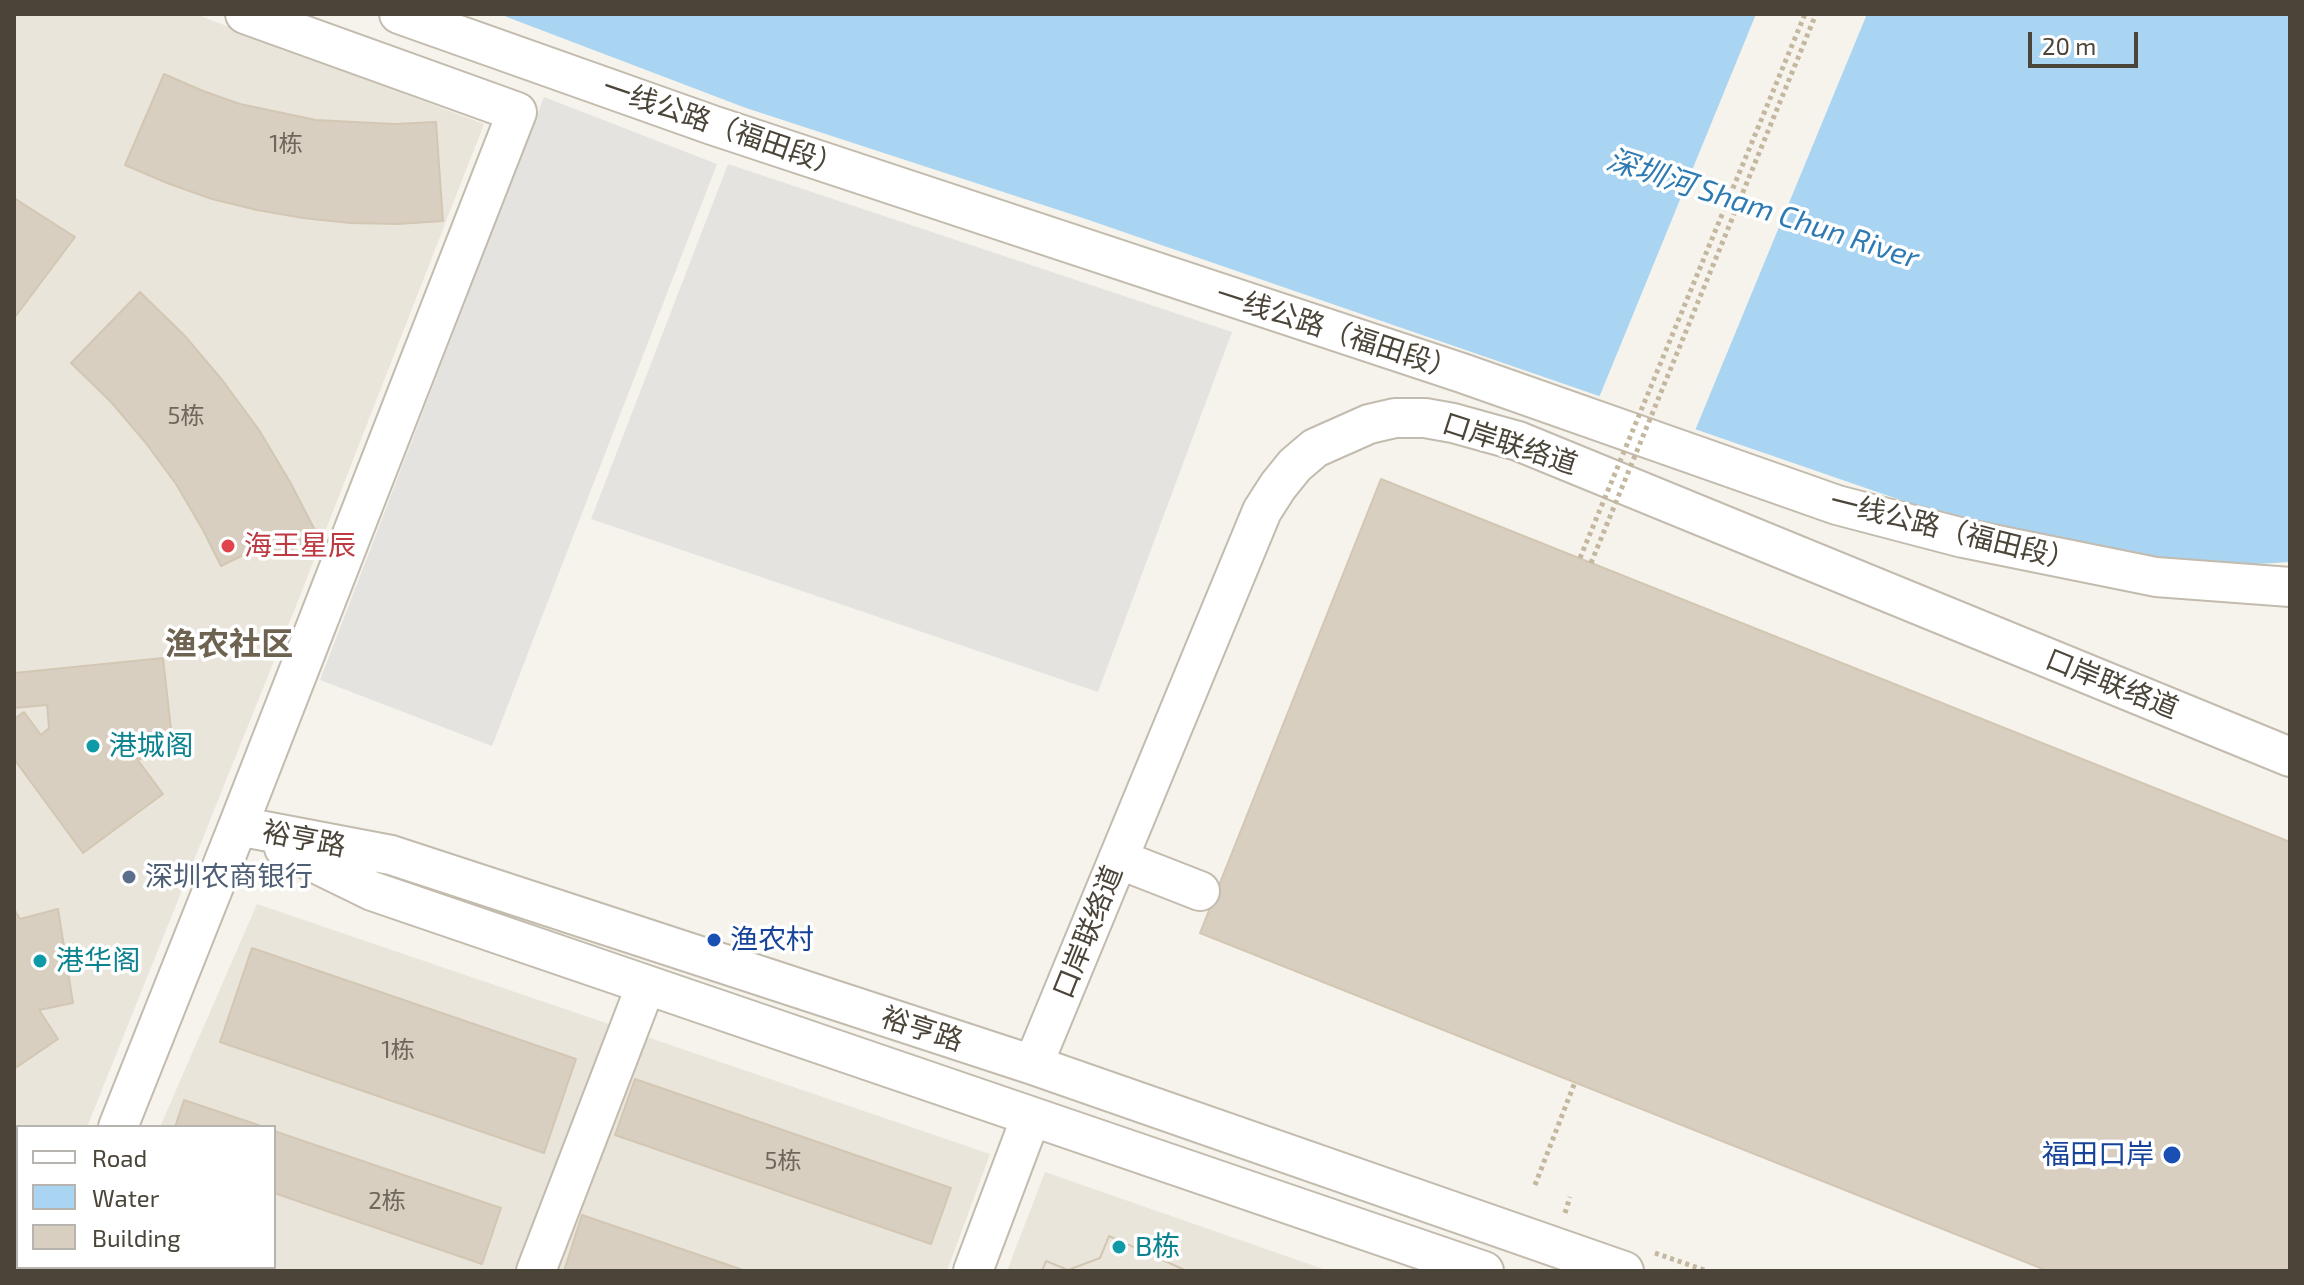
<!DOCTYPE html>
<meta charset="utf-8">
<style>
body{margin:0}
#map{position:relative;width:2304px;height:1285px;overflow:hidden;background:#f6f3ec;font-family:"Exo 2",sans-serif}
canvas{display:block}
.frame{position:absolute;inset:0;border:16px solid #4b4439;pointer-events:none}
.legend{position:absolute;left:16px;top:1125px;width:260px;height:144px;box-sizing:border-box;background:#fff;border:2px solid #b7b4b0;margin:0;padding:10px 14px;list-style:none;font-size:24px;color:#4b4439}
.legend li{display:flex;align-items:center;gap:16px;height:40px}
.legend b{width:40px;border:2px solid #b7b4b0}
.scale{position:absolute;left:2028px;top:32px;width:110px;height:36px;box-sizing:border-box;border:4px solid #4b4439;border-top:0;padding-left:10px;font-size:24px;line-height:28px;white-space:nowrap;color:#4b4439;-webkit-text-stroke:6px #fff;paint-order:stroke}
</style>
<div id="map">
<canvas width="2304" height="1285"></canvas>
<div class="frame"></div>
<ul class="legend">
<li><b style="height:10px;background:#fff"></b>Road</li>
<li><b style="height:22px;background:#a9d4f2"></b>Water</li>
<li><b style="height:22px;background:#d8cfc1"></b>Building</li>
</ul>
<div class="scale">20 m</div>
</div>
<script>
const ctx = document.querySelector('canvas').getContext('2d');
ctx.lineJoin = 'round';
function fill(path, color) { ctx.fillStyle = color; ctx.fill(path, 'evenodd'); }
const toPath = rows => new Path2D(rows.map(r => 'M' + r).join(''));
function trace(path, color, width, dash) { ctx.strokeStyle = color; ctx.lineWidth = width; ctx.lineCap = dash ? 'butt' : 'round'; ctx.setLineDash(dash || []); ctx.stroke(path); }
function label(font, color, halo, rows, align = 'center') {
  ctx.font = font + ' "Exo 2","Noto Sans SC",sans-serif'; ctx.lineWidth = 7; ctx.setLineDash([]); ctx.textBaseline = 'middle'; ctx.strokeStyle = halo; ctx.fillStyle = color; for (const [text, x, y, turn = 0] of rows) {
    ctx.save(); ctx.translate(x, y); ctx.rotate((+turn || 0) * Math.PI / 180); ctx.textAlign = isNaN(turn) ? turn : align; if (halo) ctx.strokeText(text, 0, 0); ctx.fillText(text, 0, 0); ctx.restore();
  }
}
fill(toPath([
 [14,14,195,14,484,124,300,596,87,1127,18,1127,18,1267,31,1267,29,1271,14,1271],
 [257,904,990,1154,947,1271,98,1271,99,1267,274,1267,274,1127,160,1127],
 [1045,1172,1329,1271,1007,1271]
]), '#eae5da');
fill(toPath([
 [544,97,717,164,492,746,320,680],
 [728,164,1232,332,1098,692,591,519]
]), '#e5e3e0');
fill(toPath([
 [499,14,2290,14,2290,562,2207,567,1944,515,1083,218,746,108]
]), '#a9d4f2');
fill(toPath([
 [1756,14,1867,14,1694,433,1598,400]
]), '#f6f3ec');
const building = toPath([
 [164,74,203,91,240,104,316,120,394,124,436,122,443,221,397,224,350,223,303,218,257,210,212,199,167,183,125,165,164,74],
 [14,198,75,237,15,317,14,316,14,198],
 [140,292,184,335,223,381,259,430,290,482,318,536,273,558,266,544,221,566,203,530,176,484,145,442,111,402,71,363,140,292],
 [1381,479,2290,842,2290,1271,2048,1271,1200,933,1381,479],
 [163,658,174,756,137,759,163,794,83,853,14,759,14,719,24,712,41,735,49,728,47,705,14,708,14,673,163,658],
 [14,909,20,919,58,909,73,1003,39,1010,58,1039,14,1069,14,909],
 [252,948,576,1059,544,1153,220,1042,252,948],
 [635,1079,951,1188,931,1244,615,1135,635,1079],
 [184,1100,264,1127,175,1127,184,1100],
 [274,1131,501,1208,482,1264,274,1193,274,1131],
 [582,1215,746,1271,564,1271,582,1215],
 [1109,1236,1187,1271,1042,1271,1046,1261,1068,1270,1100,1258,1109,1236],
 [1109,1236,1187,1271,1042,1271,1046,1261,1068,1270,1100,1258,1109,1236],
 [116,1267,216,1267,228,1271,114,1271,116,1267]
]);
fill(building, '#d8cfc1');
trace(building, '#d3c7b4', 2);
const minor = toPath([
 [399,14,712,125,1462,373,1837,505,1963,538,2156,577,2290,587],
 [238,826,391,855,1033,1065,1624,1271],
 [284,848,372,891,1484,1271],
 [1118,859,1200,891],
 [1033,1065,1262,511,1278,486,1295,465,1315,448,1369,424,1395,418,1425,418,1453,423,1518,441,2290,757],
 [118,1127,238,826,517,112,245,14],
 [60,1271,61,1267],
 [536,1271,646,985],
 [973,1271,1031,1117]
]);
trace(minor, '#c2bbae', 42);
trace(toPath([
 [1535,1185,1575,1082],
 [1565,1213,1570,1197],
 [1655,1253,1707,1271]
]), '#c4b79f', 5, [4, 4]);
trace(minor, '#fff', 38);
trace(toPath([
 [1580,558,1805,14],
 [1591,563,1816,14]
]), '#c4b79f', 5, [4, 4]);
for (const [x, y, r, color] of [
 [228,546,8,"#e0444e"],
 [93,746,8,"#0f9aa8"],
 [129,877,8,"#5c6f8a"],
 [714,940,8,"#1a4fb4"],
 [40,961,8,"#0f9aa8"],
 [2172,1155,10,"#1a4fb4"],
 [1119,1247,8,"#0f9aa8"]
]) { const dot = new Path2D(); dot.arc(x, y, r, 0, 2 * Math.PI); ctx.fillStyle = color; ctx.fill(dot); trace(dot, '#fff', 3); }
label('24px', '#6e675b', null, [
 ["1栋",286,144],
 ["5栋",186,416],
 ["1栋",398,1050],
 ["5栋",783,1161],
 ["2栋",387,1201]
]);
label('28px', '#4b4439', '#fff', [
 ["一线公路（福田段）",723,127,19],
 ["一线公路（福田段）",1337,332,18],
 ["口岸联络道",1510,444,18],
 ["一线公路（福田段）",1953,531,14],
 ["口岸联络道",2112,684,22],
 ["裕亨路",304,839,11],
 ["口岸联络道",1088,932,-68],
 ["裕亨路",922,1029,18]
]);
label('28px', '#be3a42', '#fff', [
 ["海王星辰",244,546]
], 'left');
label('28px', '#0d838f', '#fff', [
 ["港城阁",109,746],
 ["港华阁",56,961],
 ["B栋",1135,1247]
], 'left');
label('28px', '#4e5e75', '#fff', [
 ["深圳农商银行",145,877]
], 'left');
label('28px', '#164399', '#fff', [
 ["渔农村",730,940],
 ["福田口岸",2154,1155,"right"]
], 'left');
label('italic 30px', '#2e7ab2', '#fff', [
 ["深圳河 Sham Chun River",1763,209,18]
]);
label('bold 32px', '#6e6250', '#fff', [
 ["渔农社区",229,644]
]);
</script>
